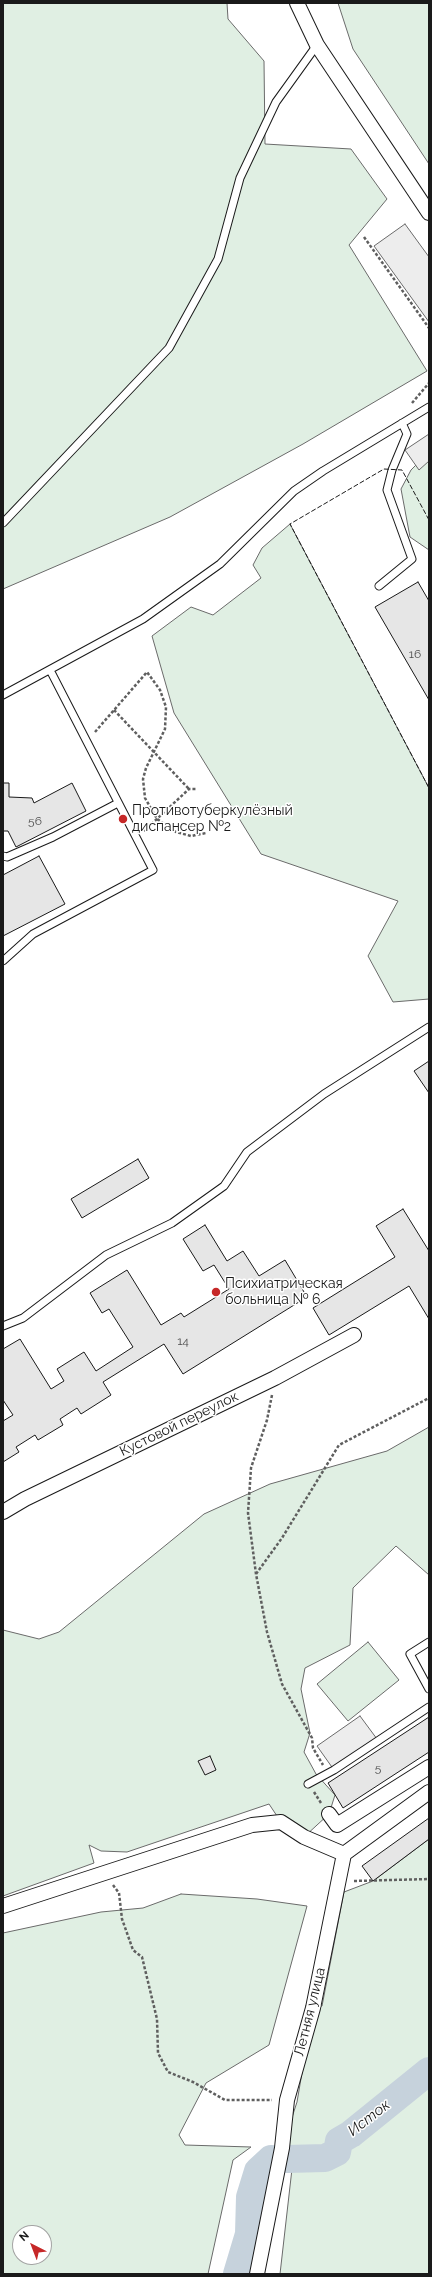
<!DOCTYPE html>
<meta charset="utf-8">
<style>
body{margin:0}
#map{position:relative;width:432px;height:2277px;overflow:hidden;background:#fff;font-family:Raleway,sans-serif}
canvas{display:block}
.frame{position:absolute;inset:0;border:4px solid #1a1a1a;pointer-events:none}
.north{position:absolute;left:12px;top:2225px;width:40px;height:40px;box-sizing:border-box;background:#fff;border:1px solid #a3a3a3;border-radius:50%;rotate:318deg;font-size:11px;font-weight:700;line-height:16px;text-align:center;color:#1a1a1a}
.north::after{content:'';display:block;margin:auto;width:14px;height:18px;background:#c62828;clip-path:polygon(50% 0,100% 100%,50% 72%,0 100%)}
</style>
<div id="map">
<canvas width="432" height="2277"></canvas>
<div class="frame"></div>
<div class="north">N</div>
</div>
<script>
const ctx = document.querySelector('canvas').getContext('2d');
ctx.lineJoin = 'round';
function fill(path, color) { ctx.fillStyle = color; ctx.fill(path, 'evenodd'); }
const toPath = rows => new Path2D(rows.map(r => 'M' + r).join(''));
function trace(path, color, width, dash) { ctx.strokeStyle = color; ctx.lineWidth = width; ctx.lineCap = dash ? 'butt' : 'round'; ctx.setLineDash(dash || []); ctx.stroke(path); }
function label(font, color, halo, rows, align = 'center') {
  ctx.font = font + ' Raleway,sans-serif'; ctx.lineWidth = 3; ctx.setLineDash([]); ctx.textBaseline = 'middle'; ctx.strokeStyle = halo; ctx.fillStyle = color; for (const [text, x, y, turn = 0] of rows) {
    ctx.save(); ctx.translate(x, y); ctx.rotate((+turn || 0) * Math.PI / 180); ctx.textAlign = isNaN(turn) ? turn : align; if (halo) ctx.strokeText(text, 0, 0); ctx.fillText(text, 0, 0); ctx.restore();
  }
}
const green = toPath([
 [3,3,227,3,228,19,264,61,265,144,351,149,387,199,349,245,427,371,303,444,170,517,3,589,3,3],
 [338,3,429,3,429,164,353,49,338,3],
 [429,452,429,550,410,537,401,489,411,470,429,452],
 [290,524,429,788,429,999,393,1002,368,956,398,901,261,854,174,713,152,636,191,607,213,615,261,578,253,565,262,548,290,524],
 [429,1427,429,1575,396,1546,353,1588,350,1645,305,1668,301,1689,310,1733,304,1752,316,1774,335,1795,329,1814,304,1837,281,1822,269,1804,127,1852,101,1851,89,1845,94,1863,3,1896,3,1630,39,1639,59,1632,204,1514,270,1484,387,1451,429,1427],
 [368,1642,399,1680,348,1721,317,1684,368,1642],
 [429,1839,429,2274,280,2274,293,2160,287,2159,282,2148,297,2102,313,2008,322,2006,344,1892,373,1881,429,1839],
 [181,1894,257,1899,307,1906,269,2045,206,2083,179,2135,185,2145,251,2147,233,2160,208,2274,3,2274,3,1933,101,1912,143,1908,181,1894],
 [20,2233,44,2233,44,2257,20,2257,20,2233]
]);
fill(green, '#e0efe3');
trace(green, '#6a6a6a', 1);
const parking = toPath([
 [405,224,429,257,429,322,374,246,405,224],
 [429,434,429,461,419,470,405,450,429,434],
 [360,1716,377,1739,334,1770,317,1746,360,1716]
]);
fill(parking, '#ededed');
trace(parking, '#6a6a6a', 1);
trace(toPath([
 [287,2159,325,2158,337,2152,339,2141,351,2134,429,2071],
 [237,2274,249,2234,250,2197,258,2171,271,2159]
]), '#c6d2dc', 28);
const building = toPath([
 [418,582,429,601,429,700,375,607,418,582],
 [3,783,9,783,9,797,32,798,34,803,72,783,86,811,16,847,8,831,3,831,3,783],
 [39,856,65,904,3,936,3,875,39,856],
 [429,1061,429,1093,414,1071,429,1061],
 [138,1159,149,1178,82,1218,71,1199,138,1159],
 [403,1209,429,1251,429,1319,409,1286,329,1335,313,1308,395,1257,376,1226,403,1209],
 [205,1225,227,1261,243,1251,259,1276,285,1260,307,1297,183,1374,164,1344,103,1382,111,1395,81,1414,77,1408,60,1419,63,1425,38,1440,35,1435,16,1447,19,1452,3,1462,3,1421,13,1415,3,1400,3,1349,20,1339,51,1389,64,1381,57,1369,84,1352,96,1371,133,1347,109,1309,102,1313,90,1293,127,1270,161,1325,181,1313,184,1317,229,1289,214,1265,203,1271,183,1239,205,1225],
 [429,1717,429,1752,343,1808,328,1783,429,1717],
 [210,1756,216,1770,205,1775,198,1761,210,1756],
 [429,1818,429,1839,373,1881,362,1866,429,1818]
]);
fill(building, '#e6e6e6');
trace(building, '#1a1a1a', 1);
const service = toPath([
 [3,523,169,348,218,259,240,178,276,102,317,45],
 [379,586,412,559,387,490,392,470,407,434,402,423],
 [3,695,143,619,220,564,294,491,323,471,429,407],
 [3,856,7,857,53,837,118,803],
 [3,961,33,934,153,870,50,670],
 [3,1326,23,1318,106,1255,172,1223,224,1186,247,1152,324,1094,429,1027],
 [429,1642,410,1654,429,1689],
 [308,1784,334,1770,429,1707]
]);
const minor = toPath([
 [297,3,317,45,429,213],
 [3,1512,25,1499,275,1378,354,1335],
 [329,1814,337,1825,429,1767],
 [3,1906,252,1825,281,1822,304,1837,344,1854],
 [257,2274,282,2148,287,2100,313,2008,344,1854,429,1792]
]);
trace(service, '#1a1a1a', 9);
trace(minor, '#1a1a1a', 16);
trace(toPath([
 [364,237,429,328],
 [412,403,429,383],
 [114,710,189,789],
 [95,732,147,672,160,690,166,707,165,729,146,768,143,779,145,798,157,819,176,832,191,836,206,833],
 [144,831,189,789,197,789],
 [272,1395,267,1420,251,1468,248,1513,256,1574,267,1632,282,1684,312,1738,313,1748,323,1765],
 [256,1574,282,1538,339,1445,429,1398],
 [314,1792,321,1803],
 [354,1881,429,1879],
 [113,1885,119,1893,122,1919,133,1950,142,1957,157,2019,158,2053,168,2072,193,2082,225,2100,272,2100]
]), '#5f5f5f', 2.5, [3, 2]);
trace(service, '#fff', 7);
trace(minor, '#fff', 14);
trace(toPath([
 [429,520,402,470,384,469,290,524,429,788]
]), '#1a1a1a', 1, [5, 2]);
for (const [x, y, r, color] of [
 [123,819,5,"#c62828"],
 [216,1292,5,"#c62828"]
]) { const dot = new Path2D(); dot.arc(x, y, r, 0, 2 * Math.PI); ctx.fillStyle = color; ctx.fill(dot); trace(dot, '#fff', 1.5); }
label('12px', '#4d4d4d', null, [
 ["16",415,654],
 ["56",35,821],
 ["14",183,1341],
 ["5",378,1768]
]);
label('14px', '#1a1a1a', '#fff', [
 ["Противотуберкулёзный",132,811],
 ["диспансер №2",132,827],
 ["Психиатрическая",225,1284],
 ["больница № 6",225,1300]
], 'left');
label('14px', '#1a1a1a', '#fff', [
 ["Кустовой переулок",179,1424,-26],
 ["Летняя улица",310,2012,-76]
]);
label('italic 15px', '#1a1a1a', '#fff', [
 ["Исток",369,2118,-38]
]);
</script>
